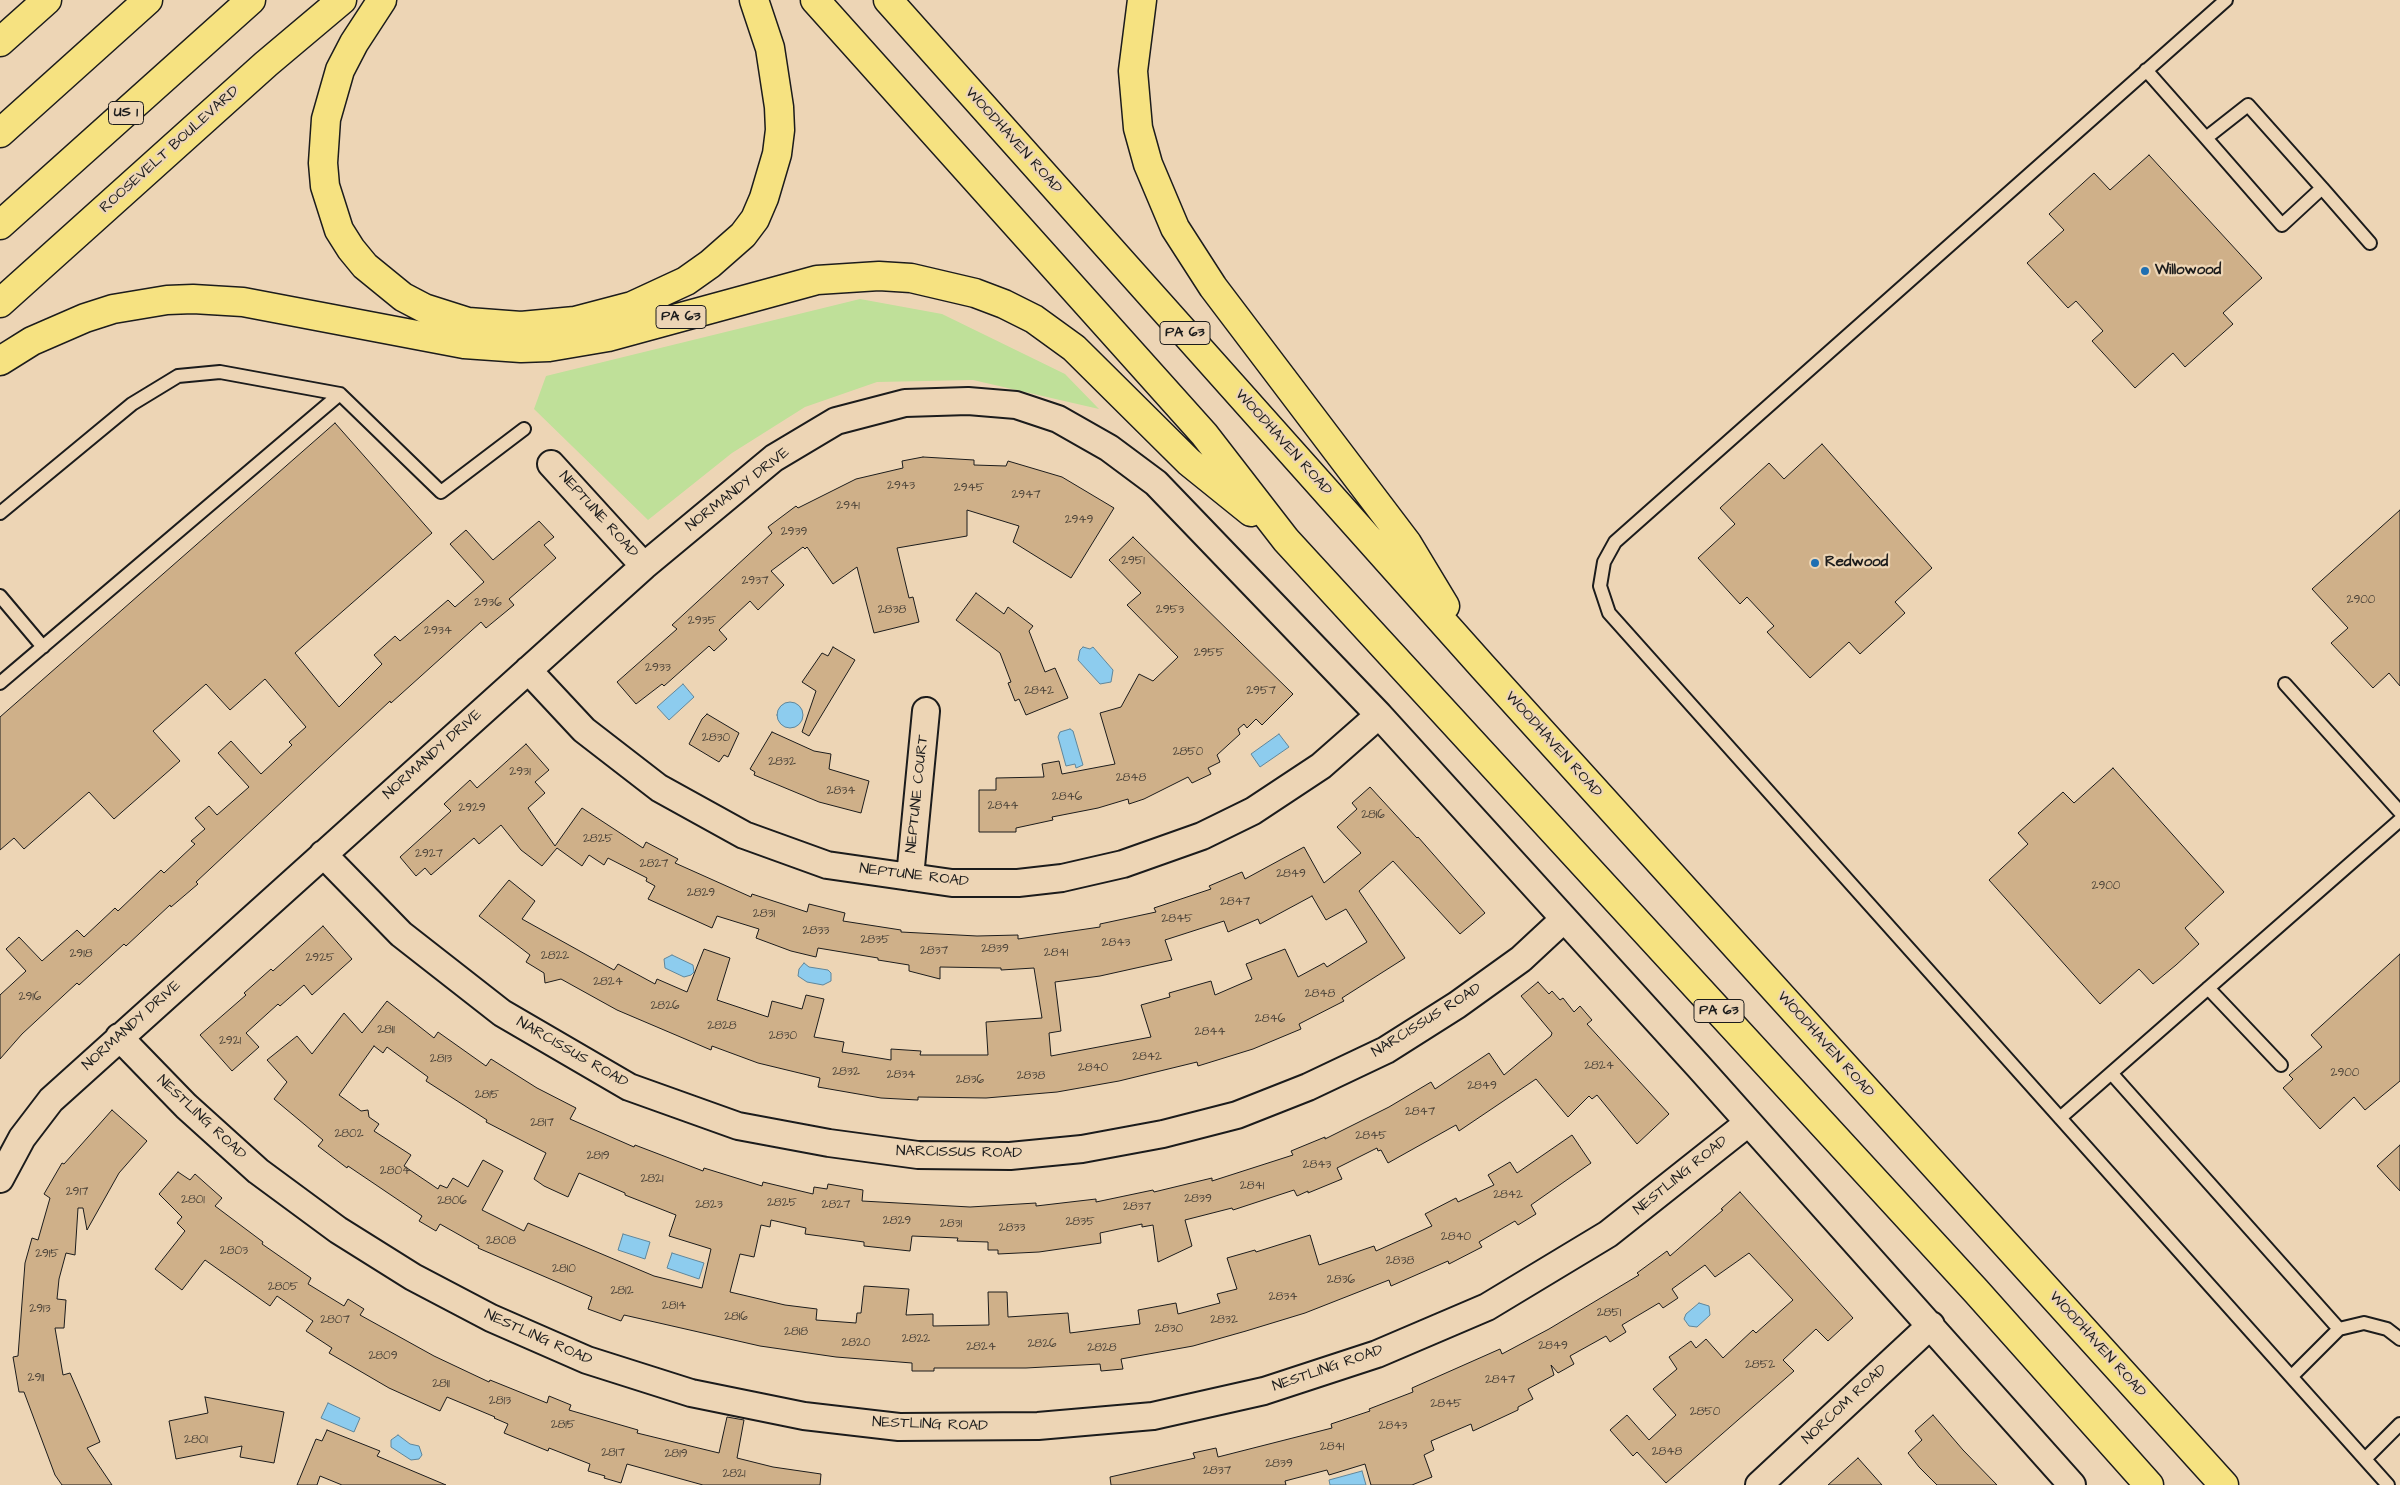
<!DOCTYPE html>
<style>
body{margin:0}
canvas{display:block;background:#edd5b5}
</style>
<canvas width="2400" height="1485"></canvas>
<script>
const ctx = document.querySelector('canvas').getContext('2d');
ctx.lineJoin = 'round';
function fill(path, color) { ctx.fillStyle = color; ctx.fill(path, 'evenodd'); }
const toPath = rows => new Path2D(rows.map(r => 'M' + r).join(''));
function trace(path, color, width, dash) { ctx.strokeStyle = color; ctx.lineWidth = width; ctx.lineCap = dash ? 'butt' : 'round'; ctx.setLineDash(dash || []); ctx.stroke(path); }
function label(font, color, halo, rows, align = 'center') {
  ctx.font = font + ' "Architects Daughter",sans-serif'; ctx.lineWidth = 4.5; ctx.setLineDash([]); ctx.textBaseline = 'middle'; ctx.strokeStyle = halo; ctx.fillStyle = color; for (const [text, x, y, turn = 0] of rows) {
    ctx.save(); ctx.translate(x, y); ctx.rotate((+turn || 0) * Math.PI / 180); ctx.textAlign = isNaN(turn) ? turn : align; if (halo) ctx.strokeText(text, 0, 0); ctx.fillText(text, 0, 0); ctx.restore();
  }
}
fill(toPath([
 [860,299,942,314,1065,374,1099,409,973,380,877,382,805,407,732,453,648,520,534,409,546,376]
]), '#bfe099');
const water = toPath([
 [1083,647,1090,649,1093,647,1113,670,1111,682,1100,684,1078,660,1080,650,1083,647],
 [683,684,694,697,669,720,657,707,683,684],
 '777 715a13 13 0 1 1 26 0a13 13 0 1 1-26 0Z',
 [1070,729,1073,731,1083,765,1076,768,1075,764,1066,766,1058,737,1060,732,1070,729],
 [1279,734,1289,747,1260,767,1251,754,1279,734],
 [672,955,693,965,694,972,691,975,684,977,665,968,664,959,672,955],
 [804,963,809,967,828,970,831,973,831,981,823,985,807,982,798,976,799,969,804,963],
 [623,1234,650,1242,645,1259,618,1250,623,1234],
 [672,1253,704,1263,699,1279,667,1268,672,1253],
 [1699,1303,1709,1306,1710,1315,1697,1327,1689,1326,1684,1319,1686,1314,1699,1303],
 [328,1403,360,1418,354,1432,321,1418,328,1403],
 [398,1435,410,1444,419,1446,422,1455,419,1459,411,1460,391,1447,391,1440,398,1435],
 [1362,1471,1366,1485,1330,1485,1329,1480,1362,1471]
]);
fill(water, '#8dccee');
trace(water, '#60869a', 1);
const building = toPath([
 [2149,155,2262,278,2223,313,2233,324,2185,367,2173,353,2135,388,2092,341,2103,331,2076,301,2068,308,2027,263,2064,230,2049,214,2094,173,2110,190,2149,155],
 [335,423,432,533,295,653,339,707,382,664,374,655,395,636,400,641,448,600,455,607,484,582,450,544,466,530,493,560,539,521,554,537,544,545,556,558,509,599,514,605,486,628,481,622,391,703,390,701,196,882,198,884,171,907,170,905,126,946,124,944,79,985,77,983,22,1034,0,1059,0,995,26,971,6,949,19,937,42,961,77,930,84,937,115,908,118,911,161,870,164,873,195,844,191,841,205,829,195,818,209,806,217,815,249,787,218,753,231,741,261,774,292,745,289,742,306,727,265,679,230,710,206,684,153,731,180,761,114,819,89,792,24,849,14,838,0,850,0,717,335,423],
 [1822,444,1932,568,1895,602,1905,613,1860,654,1849,642,1810,678,1767,632,1774,626,1747,597,1740,604,1698,558,1735,524,1720,508,1769,463,1784,479,1822,444],
 [923,457,974,460,974,465,1006,466,1008,461,1062,477,1114,508,1071,578,1013,542,1019,526,967,510,967,536,897,548,909,598,913,597,919,622,874,633,857,567,833,584,807,547,805,549,803,547,771,571,784,585,758,610,750,601,719,630,727,639,714,651,709,646,664,686,662,684,636,704,617,682,677,629,672,625,772,533,768,527,796,506,798,508,856,479,903,468,902,461,923,457],
 [2400,510,2400,686,2389,673,2373,688,2331,643,2348,628,2312,589,2400,510],
 [1133,537,1293,694,1262,725,1256,719,1247,728,1244,724,1238,729,1240,734,1217,755,1220,762,1208,768,1211,774,1192,783,1188,777,1144,799,1129,804,1128,799,1098,808,1052,817,1053,820,1016,828,1016,832,979,832,979,790,996,790,996,778,1044,777,1042,764,1059,761,1062,774,1115,764,1100,713,1121,707,1139,674,1153,681,1178,657,1127,605,1141,593,1109,560,1133,537],
 [976,593,1004,614,1008,607,1033,626,1029,631,1045,672,1055,668,1068,698,1026,715,1019,699,1015,701,1008,683,1011,682,1000,653,956,620,976,593],
 [833,647,855,660,809,736,802,732,816,691,802,682,822,653,828,656,833,647],
 [707,714,739,733,728,757,724,755,719,762,689,744,702,719,707,714],
 [772,732,814,751,831,754,829,769,869,781,861,813,819,802,754,775,755,772,750,769,772,732],
 [526,744,549,770,535,782,545,793,528,808,555,846,582,808,643,848,646,842,678,859,675,863,751,897,752,894,807,912,809,904,845,913,843,921,901,930,901,932,977,936,1018,935,1018,939,1100,927,1100,924,1156,912,1154,908,1211,889,1209,886,1242,872,1245,879,1304,847,1324,883,1361,853,1337,827,1357,809,1352,803,1370,787,1417,838,1418,837,1485,913,1460,934,1393,861,1359,891,1405,958,1342,998,1344,1001,1299,1024,1301,1029,1253,1049,1198,1066,1197,1062,1119,1081,1057,1092,986,1098,918,1097,918,1100,881,1098,818,1087,820,1078,758,1063,712,1046,711,1050,617,1010,561,979,545,983,544,973,526,962,530,955,479,916,509,880,535,901,522,919,614,970,618,964,655,984,657,979,687,992,704,949,730,958,717,1000,768,1017,772,1001,802,1009,806,995,824,999,814,1037,844,1042,842,1052,891,1060,891,1049,921,1051,920,1055,988,1055,986,1022,1042,1018,1034,968,1001,970,1001,968,940,967,940,979,909,971,909,965,878,960,878,958,818,948,816,957,791,951,756,938,759,929,717,916,712,928,648,899,655,886,646,881,647,878,608,858,604,865,589,855,582,866,557,848,542,866,521,850,501,825,479,844,474,838,431,875,425,868,416,876,400,857,451,811,444,804,470,780,477,788,526,744],
 [1312,896,1326,920,1346,909,1367,942,1327,967,1324,963,1298,977,1285,949,1246,964,1252,979,1215,995,1211,981,1169,993,1170,997,1141,1005,1151,1037,1051,1056,1049,1033,1061,1031,1055,982,1100,976,1172,960,1165,940,1224,921,1228,932,1258,919,1260,924,1312,896],
 [2113,768,2224,892,2185,928,2199,944,2176,965,2153,984,2139,969,2100,1004,1989,880,2028,844,2018,833,2063,792,2074,803,2113,768],
 [323,926,352,959,312,995,304,985,280,1006,278,1004,246,1033,259,1047,232,1071,200,1035,246,995,244,993,271,969,273,971,323,926],
 [2400,954,2400,1081,2365,1110,2354,1097,2320,1129,2283,1088,2293,1079,2289,1075,2322,1047,2311,1035,2400,954],
 [1538,982,1549,994,1552,991,1560,1000,1563,998,1574,1012,1580,1006,1592,1020,1587,1024,1669,1114,1637,1144,1597,1095,1592,1099,1589,1096,1568,1117,1536,1079,1459,1131,1456,1125,1388,1163,1381,1150,1378,1151,1377,1148,1337,1168,1342,1179,1308,1193,1308,1191,1297,1196,1294,1190,1233,1210,1232,1208,1185,1220,1192,1246,1158,1262,1153,1225,1142,1227,1142,1224,1100,1233,1101,1243,1039,1252,998,1254,998,1250,988,1250,988,1242,957,1241,958,1238,912,1236,910,1251,864,1246,864,1242,805,1234,806,1228,771,1220,770,1227,761,1225,754,1257,740,1254,730,1292,785,1305,817,1309,816,1320,856,1323,857,1313,861,1313,864,1286,909,1289,906,1315,933,1314,933,1326,989,1325,988,1292,1007,1292,1008,1317,1068,1313,1070,1333,1140,1324,1138,1310,1176,1303,1178,1314,1220,1303,1217,1294,1237,1289,1227,1258,1255,1250,1256,1252,1310,1235,1319,1265,1374,1246,1376,1251,1432,1226,1425,1214,1456,1198,1458,1202,1494,1185,1488,1175,1510,1162,1517,1173,1572,1135,1591,1163,1531,1205,1536,1214,1518,1225,1515,1221,1479,1242,1482,1247,1449,1264,1448,1261,1391,1286,1389,1280,1305,1313,1246,1331,1193,1346,1121,1359,1123,1369,1101,1371,1100,1364,1026,1368,934,1368,934,1371,912,1371,912,1363,836,1357,760,1346,624,1315,621,1321,588,1309,592,1297,478,1248,479,1246,440,1224,436,1231,419,1221,422,1216,348,1166,347,1168,318,1146,323,1140,274,1099,287,1082,267,1060,297,1036,312,1054,344,1013,362,1033,387,1001,434,1038,438,1032,486,1066,491,1059,537,1088,576,1108,570,1119,634,1147,635,1145,703,1171,704,1168,762,1186,763,1182,813,1194,814,1187,827,1189,828,1184,863,1190,862,1201,970,1207,1036,1203,1036,1206,1096,1199,1096,1202,1153,1190,1154,1192,1212,1178,1212,1181,1293,1155,1291,1151,1325,1137,1325,1139,1389,1107,1431,1082,1435,1089,1489,1053,1504,1075,1551,1036,1552,1033,1521,996,1538,982],
 [374,1046,383,1053,387,1047,428,1077,426,1081,487,1120,486,1122,546,1153,534,1179,544,1186,568,1197,579,1173,625,1193,625,1195,676,1215,669,1236,711,1249,702,1288,654,1276,528,1223,524,1231,482,1210,503,1171,483,1160,468,1187,453,1178,447,1188,440,1185,438,1189,404,1166,411,1155,374,1131,379,1124,369,1117,368,1110,361,1111,339,1095,374,1046],
 [112,1110,147,1141,119,1173,87,1230,83,1208,78,1208,75,1255,66,1253,59,1279,57,1299,66,1300,64,1328,55,1328,63,1375,70,1373,100,1442,87,1448,112,1485,62,1485,55,1475,24,1392,19,1392,13,1357,18,1356,25,1263,32,1238,38,1240,50,1198,44,1194,62,1163,64,1164,112,1110],
 [2400,1145,2400,1191,2377,1166,2400,1145],
 [178,1172,190,1180,195,1174,222,1198,215,1206,263,1242,262,1244,311,1278,308,1284,344,1306,348,1299,364,1309,360,1315,434,1356,489,1382,490,1380,547,1403,549,1396,571,1405,569,1410,638,1430,637,1433,719,1453,727,1417,744,1420,737,1458,773,1467,821,1474,820,1485,703,1485,627,1464,621,1483,604,1478,605,1476,588,1471,590,1464,549,1448,548,1451,504,1433,508,1424,494,1418,495,1417,447,1397,440,1411,389,1388,329,1353,332,1348,306,1331,313,1321,277,1296,270,1306,205,1260,182,1290,155,1269,185,1231,177,1223,182,1217,159,1194,178,1172],
 [1740,1192,1853,1318,1828,1341,1816,1329,1783,1360,1794,1371,1666,1483,1637,1452,1633,1456,1610,1430,1627,1415,1649,1440,1676,1415,1653,1389,1677,1369,1669,1357,1691,1341,1696,1348,1706,1339,1723,1358,1753,1330,1756,1333,1793,1300,1749,1253,1715,1277,1705,1265,1672,1289,1678,1298,1663,1308,1659,1303,1622,1325,1626,1332,1610,1342,1606,1336,1570,1356,1574,1364,1558,1373,1551,1365,1554,1375,1528,1389,1533,1399,1518,1407,1518,1410,1473,1431,1471,1424,1431,1441,1434,1450,1424,1455,1432,1477,1412,1485,1371,1485,1365,1464,1329,1475,1327,1470,1285,1481,1286,1485,1111,1485,1110,1477,1195,1458,1193,1453,1216,1448,1218,1457,1332,1428,1331,1424,1370,1411,1369,1409,1413,1392,1412,1388,1500,1349,1502,1354,1549,1329,1639,1275,1637,1273,1667,1251,1670,1256,1723,1210,1721,1209,1740,1192],
 [205,1397,284,1412,274,1463,240,1457,242,1446,176,1459,169,1421,208,1413,205,1397],
 [1933,1415,1963,1450,1997,1485,1937,1485,1919,1467,1908,1453,1922,1440,1915,1431,1933,1415],
 [327,1430,380,1451,377,1456,446,1485,342,1485,320,1476,317,1485,297,1485,316,1439,322,1441,327,1430],
 [1858,1458,1882,1485,1828,1485,1858,1458]
]);
fill(building, '#cfb089');
trace(building, '#1c1c1c', 1);
const lane = toPath([
 [2226,0,1615,542,1604,562,1600,586,1609,613,2388,1485],
 [2146,70,2206,138,2282,225,2322,188,2248,105,2206,138],
 [2322,188,2370,243],
 [0,513,132,404,178,376,220,372,340,394],
 [0,596,43,647],
 [0,683,340,394,441,492,524,429],
 [2285,684,2400,812],
 [2208,988,2281,1065],
 [2112,1074,2339,1329],
 [2060,1118,2400,820],
 [2292,1376,2339,1329,2364,1323,2387,1329,2400,1339],
 [2365,1459,2400,1424]
]);
const street = toPath([
 [551,464,644,566],
 [528,670,584,730,659,788,744,835,827,865,952,883,1018,883,1062,878,1123,864,1202,836,1253,811,1321,766,1379,715],
 [323,854,401,934,502,1013,629,1087,738,1126,829,1143,918,1155,1010,1156,1082,1149,1163,1134,1237,1115,1308,1087,1386,1050,1457,1005,1521,959,1564,919],
 [910,877,926,711],
 [119,1037,186,1106,258,1171,338,1230,413,1277,491,1318,587,1360,691,1393,804,1416,899,1427,1038,1426,1153,1416,1264,1391,1377,1354,1487,1307,1608,1234,1748,1123],
 [0,1179,22,1138,51,1100,644,566,774,458,836,421,905,403,968,401,1016,405,1058,419,1109,448,1156,483,1379,715,1700,1068,2072,1485],
 [1759,1485,1931,1325]
]);
const highway = toPath([
 [382,0,354,43,340,70,326,119,323,163,325,186,339,230,351,249,365,266,403,297,424,308,468,322,521,326,575,321,632,306,686,281,710,264,743,235,755,219,764,198,777,154,780,130,779,107,770,48,754,0],
 [815,0,1204,434,1286,540,1976,1291,2149,1485],
 [888,0,1483,667,2224,1485],
 [1142,0,1133,71,1138,128,1148,164,1175,228,1213,287,1407,543,1445,606],
 [0,42,47,0],
 [0,133,148,0],
 [0,225,251,0],
 [0,303,266,64,342,0],
 [0,361,32,341,85,318,113,309,167,300,193,299,243,302,464,344,521,348,549,347,608,337,817,280,879,276,911,278,975,293,1004,304,1034,319,1074,348,1189,462,1251,512]
]);
trace(lane, '#1c1c1c', 16);
trace(street, '#1c1c1c', 30);
trace(highway, '#1c1c1c', 31);
trace(lane, '#edd5b5', 12);
trace(street, '#edd5b5', 26);
trace(highway, '#f6e281', 28);
for (const [x, y, r, color] of [
 [2145,271,5,"#1f6fb2"],
 [1815,563,5,"#1f6fb2"]
]) { const dot = new Path2D(); dot.arc(x, y, r, 0, 2 * Math.PI); ctx.fillStyle = color; ctx.fill(dot); trace(dot, '#edd5b5', 2); }
label('12px', '#494137', null, [
 ["2943",901,486],
 ["2945",969,488],
 ["2947",1026,495],
 ["2941",848,506],
 ["2949",1079,520],
 ["2939",794,532],
 ["2951",1133,561],
 ["2937",755,581],
 ["2900",2361,600],
 ["2936",488,603],
 ["2838",892,610],
 ["2953",1170,610],
 ["2935",702,621],
 ["2934",438,631],
 ["2955",1209,653],
 ["2933",658,668],
 ["2842",1039,691],
 ["2957",1261,691],
 ["2830",716,738],
 ["2850",1188,752],
 ["2832",782,762],
 ["2931",520,772],
 ["2848",1131,778],
 ["2834",841,791],
 ["2846",1067,797],
 ["2844",1003,806],
 ["2929",472,808],
 ["2816",1373,815],
 ["2825",598,839],
 ["2927",429,854],
 ["2827",654,864],
 ["2849",1291,874],
 ["2900",2106,886],
 ["2829",701,893],
 ["2847",1235,902],
 ["2831",764,914],
 ["2845",1177,919],
 ["2833",816,931],
 ["2835",875,940],
 ["2843",1116,943],
 ["2839",995,949],
 ["2837",934,951],
 ["2841",1056,953],
 ["2918",81,954],
 ["2822",555,956],
 ["2925",320,958],
 ["2824",608,982],
 ["2848",1320,994],
 ["2916",30,997],
 ["2826",665,1006],
 ["2846",1270,1019],
 ["2828",722,1026],
 ["2811",386,1030],
 ["2844",1210,1032],
 ["2830",783,1036],
 ["2921",230,1041],
 ["2842",1147,1057],
 ["2813",441,1059],
 ["2824",1599,1066],
 ["2840",1093,1068],
 ["2832",846,1072],
 ["2900",2345,1073],
 ["2834",901,1075],
 ["2838",1031,1076],
 ["2836",970,1080],
 ["2849",1482,1086],
 ["2815",487,1095],
 ["2847",1420,1112],
 ["2817",542,1123],
 ["2802",349,1134],
 ["2845",1371,1136],
 ["2819",598,1156],
 ["2843",1317,1165],
 ["2804",395,1171],
 ["2821",652,1179],
 ["2841",1252,1186],
 ["2917",77,1192],
 ["2842",1508,1195],
 ["2839",1198,1199],
 ["2801",193,1200],
 ["2806",452,1201],
 ["2825",782,1203],
 ["2823",709,1205],
 ["2827",836,1205],
 ["2837",1137,1207],
 ["2829",897,1221],
 ["2835",1080,1222],
 ["2831",951,1224],
 ["2833",1012,1228],
 ["2840",1456,1237],
 ["2808",501,1241],
 ["2803",234,1251],
 ["2915",47,1254],
 ["2838",1400,1261],
 ["2810",564,1269],
 ["2836",1341,1280],
 ["2805",283,1287],
 ["2812",622,1291],
 ["2834",1283,1297],
 ["2814",674,1306],
 ["2913",40,1309],
 ["2851",1609,1313],
 ["2816",736,1317],
 ["2807",335,1320],
 ["2832",1224,1320],
 ["2830",1169,1329],
 ["2818",796,1332],
 ["2822",916,1339],
 ["2820",856,1343],
 ["2826",1042,1344],
 ["2849",1553,1346],
 ["2824",981,1347],
 ["2828",1102,1348],
 ["2809",383,1356],
 ["2852",1760,1365],
 ["2911",36,1378],
 ["2847",1500,1380],
 ["2811",441,1384],
 ["2813",500,1401],
 ["2845",1446,1404],
 ["2850",1705,1412],
 ["2815",563,1425],
 ["2843",1393,1426],
 ["2801",196,1440],
 ["2841",1332,1447],
 ["2848",1667,1452],
 ["2817",613,1453],
 ["2819",676,1454],
 ["2839",1279,1464],
 ["2837",1217,1471],
 ["2821",734,1474]
]);
for (const [x, y, w] of [
 [126,113,35],
 [681,317,50],
 [1185,333,50],
 [1719,1011,50]
]) { const box = new Path2D(); box.roundRect(x - w / 2, y - 11.5, w, 23, 4); ctx.fillStyle = '#edd5b5'; ctx.fill(box); trace(box, '#1c1c1c', 1); }
label('bold 14px', '#1c1c1c', null, [
 ["US 1",126,113],
 ["PA 63",681,317],
 ["PA 63",1185,333],
 ["PA 63",1719,1011]
]);
label('15px', '#1c1c1c', '#edd5b5', [
 ["WOODHAVEN ROAD",1013,141,48],
 ["ROOSEVELT BOULEVARD",170,150,-42],
 ["WOODHAVEN ROAD",1283,443,48],
 ["NORMANDY DRIVE",738,490,-38],
 ["NEPTUNE ROAD",598,515,48],
 ["WOODHAVEN ROAD",1553,745,48],
 ["NORMANDY DRIVE",433,755,-42],
 ["NEPTUNE COURT",918,794,-84],
 ["NEPTUNE ROAD",914,876,7],
 ["NARCISSUS ROAD",1427,1021,-32],
 ["NORMANDY DRIVE",132,1026,-42],
 ["WOODHAVEN ROAD",1825,1045,48],
 ["NARCISSUS ROAD",572,1053,30],
 ["NESTLING ROAD",201,1118,43],
 ["NARCISSUS ROAD",959,1153,1],
 ["NESTLING ROAD",1681,1176,-39],
 ["NESTLING ROAD",538,1338,24],
 ["WOODHAVEN ROAD",2097,1345,48],
 ["NESTLING ROAD",1328,1369,-19],
 ["NORCOM ROAD",1845,1405,-43],
 ["NESTLING ROAD",930,1425,2]
]);
label('bold 15px', '#1c1c1c', '#edd5b5', [
 ["Willowood",2155,271],
 ["Redwood",1825,563]
], 'left');
</script>
